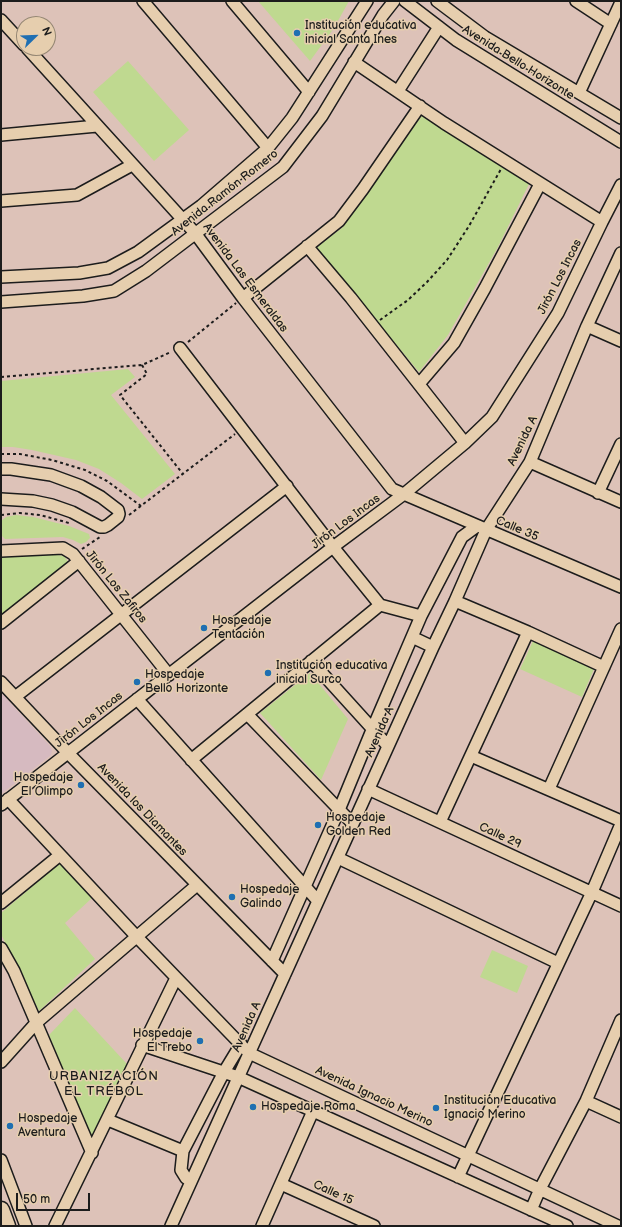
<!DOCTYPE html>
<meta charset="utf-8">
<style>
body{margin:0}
#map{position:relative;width:622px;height:1227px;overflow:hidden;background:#ddc2b8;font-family:"Balsamiq Sans",sans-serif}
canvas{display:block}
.frame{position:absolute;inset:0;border:2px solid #1c1c1c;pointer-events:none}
.north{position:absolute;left:16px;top:16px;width:40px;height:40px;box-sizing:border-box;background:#e6ceae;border:1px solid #958774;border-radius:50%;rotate:67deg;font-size:11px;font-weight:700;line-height:16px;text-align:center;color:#1c1c1c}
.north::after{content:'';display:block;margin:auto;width:14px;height:18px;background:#1f6fb2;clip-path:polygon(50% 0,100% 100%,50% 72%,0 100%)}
.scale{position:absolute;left:16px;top:1193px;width:74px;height:18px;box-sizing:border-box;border:2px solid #1c1c1c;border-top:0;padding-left:5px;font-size:12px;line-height:14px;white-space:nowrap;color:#1c1c1c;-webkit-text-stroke:3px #e6ceae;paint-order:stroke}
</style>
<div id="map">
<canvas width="622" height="1227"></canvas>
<div class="frame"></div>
<div class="north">N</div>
<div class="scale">50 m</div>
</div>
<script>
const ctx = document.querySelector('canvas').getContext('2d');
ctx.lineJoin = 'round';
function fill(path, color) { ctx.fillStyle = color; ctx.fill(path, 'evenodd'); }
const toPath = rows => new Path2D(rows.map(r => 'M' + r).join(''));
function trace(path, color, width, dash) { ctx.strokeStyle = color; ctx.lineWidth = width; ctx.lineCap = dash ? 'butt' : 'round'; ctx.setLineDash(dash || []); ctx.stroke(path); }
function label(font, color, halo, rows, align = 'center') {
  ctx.font = font + ' "Balsamiq Sans",sans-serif'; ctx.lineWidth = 3; ctx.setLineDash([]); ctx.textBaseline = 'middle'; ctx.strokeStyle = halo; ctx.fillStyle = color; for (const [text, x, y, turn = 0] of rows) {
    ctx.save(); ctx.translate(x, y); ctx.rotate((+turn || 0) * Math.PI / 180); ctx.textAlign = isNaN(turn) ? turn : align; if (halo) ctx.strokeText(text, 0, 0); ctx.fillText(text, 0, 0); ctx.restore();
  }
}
fill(toPath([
 [1,693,50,746,52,750,51,755,1,794]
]), '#d6bac0');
fill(toPath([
 [258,1,349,1,334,28,310,61],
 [128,61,189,130,154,161,93,92],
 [423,114,529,184,498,247,448,335,419,372,316,248,343,227],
 [128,369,135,377,111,395,175,474,142,499,121,483,99,469,76,460,32,450,13,447,1,447,1,381],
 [16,515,33,517,69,526,89,534,90,538,86,542,81,544,73,540,63,537,5,539,1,535,1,521,6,517],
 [51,554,64,556,69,563,1,616,1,557],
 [533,641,594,669,582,697,520,669],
 [310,673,348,719,321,780,260,713],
 [60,863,92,898,65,923,95,959,39,1011,1,934,1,913],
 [492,950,528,966,517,993,480,977],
 [75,1008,127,1064,93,1142,49,1035]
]), '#bfd990');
const minor = toPath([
 [143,1,268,148],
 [232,1,309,92],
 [405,1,456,40,621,142],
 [437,1,485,37,621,118],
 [576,1,611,24],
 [1,20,24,45],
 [27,48,195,233,243,298,392,489,621,587],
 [354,62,444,123,602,222],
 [398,91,439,27],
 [579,93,621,2],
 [1,135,97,126],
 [1,201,77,195,132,165],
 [307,246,351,298,465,443],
 [1,277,79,273,108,268,138,252,201,206,268,148,292,118,367,1],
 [243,298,339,221,363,189,420,106],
 [1,302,83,296,114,291,146,271,283,167,322,116,383,15,394,1],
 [587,326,621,341],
 [180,348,333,547,380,605,421,616],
 [419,384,454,343,485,288,540,184],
 [530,462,621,502],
 [1,469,11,469,51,475,81,486,101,497,118,510,119,514,118,517,108,525,104,527,100,527,72,512,52,505,33,501,1,499],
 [598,493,621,444],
 [1,551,63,548,73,554,169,675],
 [455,601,528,632,604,667],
 [1,623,79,561],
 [412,637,433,647],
 [311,661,388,746],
 [1,682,68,753,285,974],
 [15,697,287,486],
 [137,699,318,901],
 [247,714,353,824],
 [471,756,621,821],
 [191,760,380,605],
 [368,789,621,906],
 [549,789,621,629],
 [8,799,136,936,249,1053,618,1226],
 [1,805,333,547,404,494,465,443,492,417,558,313,602,222,621,185],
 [440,822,528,632],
 [338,858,558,963],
 [1,903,60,855],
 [1,948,14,971,92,1153],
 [272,961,339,810,372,730,421,616,462,537,477,526],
 [142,1045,238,1077,567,1226],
 [1,1062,36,1023,197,885],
 [586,1101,621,1117],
 [108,1120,183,1151],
 [1,1160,26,1226],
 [458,1177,592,892,621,824],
 [191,1181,186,1178,181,1170,183,1151,224,1072,241,1044],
 [281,1184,374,1226],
 [531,1210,540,1189,586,1101,621,1020],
 [55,1226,176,978],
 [171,1226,433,647,455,601,486,530,530,462,587,326,621,253],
 [262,1226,313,1111]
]);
const highway = toPath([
 [1,1210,7,1226]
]);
trace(minor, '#1c1c1c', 14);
trace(highway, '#1c1c1c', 19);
trace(toPath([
 [380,320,408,300,427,282,447,260,469,226,501,169],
 [188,342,236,303],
 [142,365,147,374,120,395,183,474],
 [1,377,142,365,171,352],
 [1,454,20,454,52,460,85,470,107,481,141,506],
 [1,515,20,513,40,515,69,523],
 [129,515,235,434],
 [82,549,100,537]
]), '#1c1c1c', 2, [3, 3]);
trace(minor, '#e6ceae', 11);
trace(highway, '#e6ceae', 16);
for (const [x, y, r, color] of [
 [297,33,4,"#1f6fb2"],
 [204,628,4,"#1f6fb2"],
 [268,673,4,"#1f6fb2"],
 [137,682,4,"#1f6fb2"],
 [81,785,4,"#1f6fb2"],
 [318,825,4,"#1f6fb2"],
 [232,897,4,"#1f6fb2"],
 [200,1041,4,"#1f6fb2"],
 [253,1107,4,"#1f6fb2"],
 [436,1108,4,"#1f6fb2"],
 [10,1126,4,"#1f6fb2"]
]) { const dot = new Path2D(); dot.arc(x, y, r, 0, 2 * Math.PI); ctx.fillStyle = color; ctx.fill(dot); trace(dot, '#e6ceae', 1.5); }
label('12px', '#1c1c1c', '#e6ceae', [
 ["Institución educativa",305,26],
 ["inicial Santa Ines",305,40],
 ["Hospedaje",212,621],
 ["Tentación",212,635],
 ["Institución educativa",276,666],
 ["inicial Surco",276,680],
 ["Hospedaje",145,675],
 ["Bello Horizonte",145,689],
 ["Hospedaje",73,778,"right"],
 ["El Olimpo",73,792,"right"],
 ["Hospedaje",326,818],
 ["Golden Red",326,832],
 ["Hospedaje",240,890],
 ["Galindo",240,904],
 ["Hospedaje",192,1034,"right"],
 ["El Trebo",192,1048,"right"],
 ["Institución Educativa",444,1101],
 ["Ignacio Merino",444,1115],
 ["Hospedaje Roma",261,1107],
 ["Hospedaje",18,1119],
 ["Aventura",18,1133]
], 'left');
label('12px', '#1c1c1c', '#e6ceae', [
 ["Avenida Bello Horizonte",518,63,32],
 ["Avenida Ramón Romero",225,193,-38],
 ["Jirón Los Incas",560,277,-63],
 ["Avenida Las Esmeraldas",245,278,53],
 ["Avenida A",523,441,-64],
 ["Jirón Los Incas",346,522,-37],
 ["Calle 35",517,529,23],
 ["Jirón Los Zafiros",116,587,51],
 ["Jirón Los Incas",89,720,-38],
 ["Avenida A",380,732,-66],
 ["Avenida los Diamantes",142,810,46],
 ["Calle 29",500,836,25],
 ["Avenida A",247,1027,-66],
 ["Avenida Ignacio Merino",374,1097,25],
 ["Calle 15",333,1193,24]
]);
ctx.letterSpacing = '1px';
label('13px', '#1c1c1c', '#e6ceae', [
 ["URBANIZACIÓN",104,1077],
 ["EL TRÉBOL",104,1092]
]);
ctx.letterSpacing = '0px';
</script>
